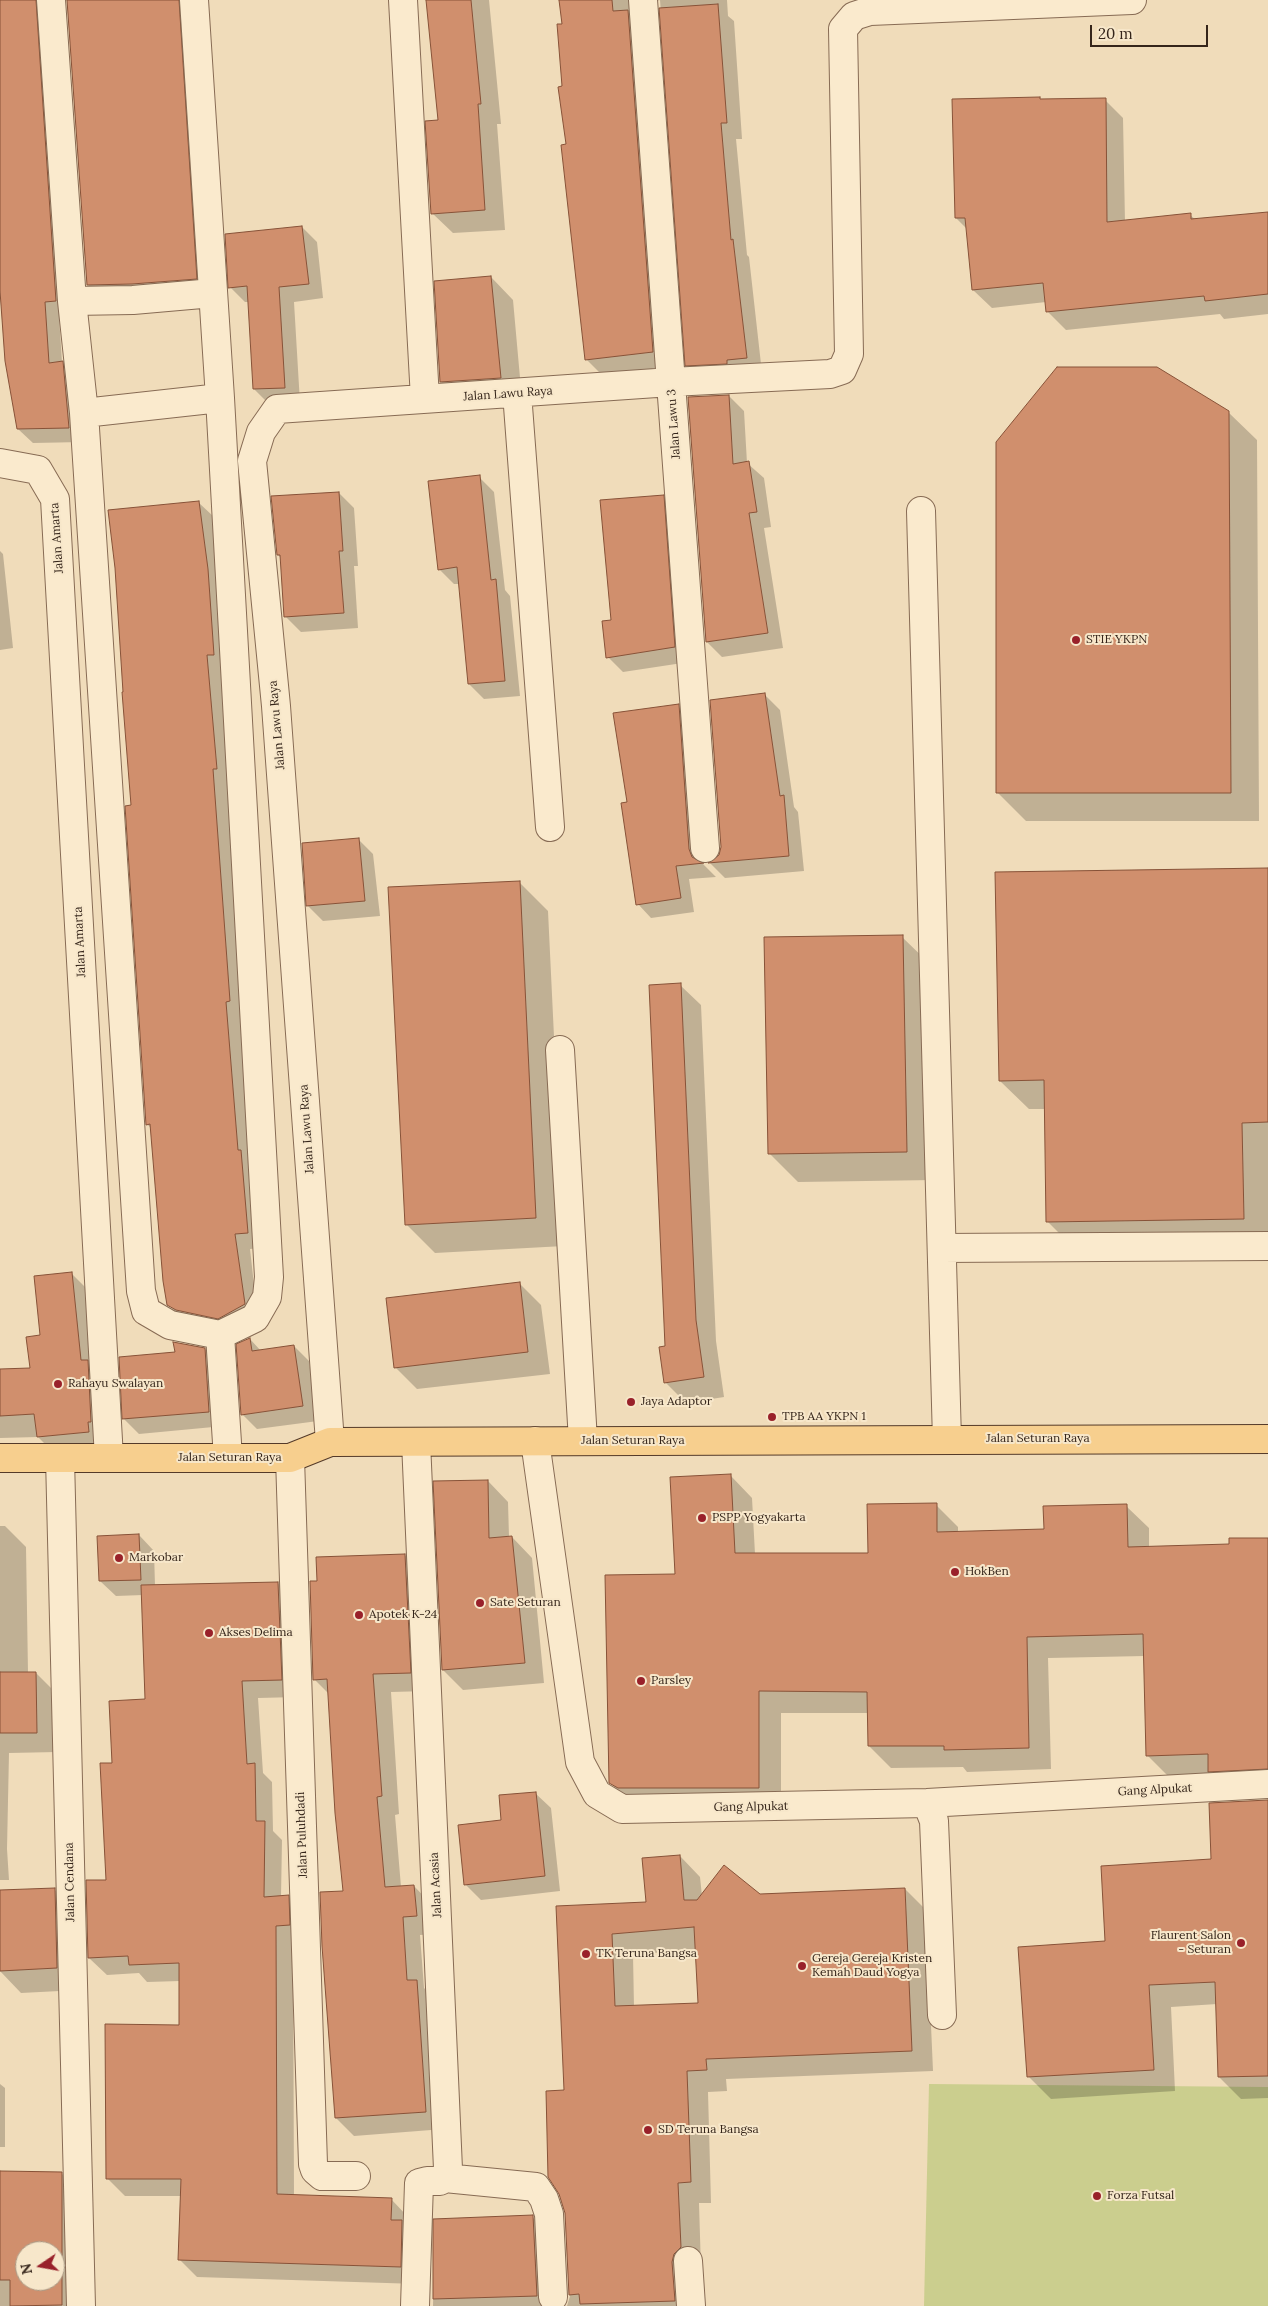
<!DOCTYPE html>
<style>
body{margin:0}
#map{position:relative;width:1268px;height:2306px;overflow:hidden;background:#f0dcba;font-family:Lora,serif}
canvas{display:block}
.north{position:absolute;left:15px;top:2241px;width:50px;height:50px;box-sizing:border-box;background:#f7e7ca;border:1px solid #a99984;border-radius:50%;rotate:258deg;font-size:14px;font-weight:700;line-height:20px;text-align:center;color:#35251a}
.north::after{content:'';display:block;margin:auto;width:18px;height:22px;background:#99212a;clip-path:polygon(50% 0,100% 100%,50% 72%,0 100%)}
.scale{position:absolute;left:1090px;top:25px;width:118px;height:22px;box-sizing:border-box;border:2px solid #35251a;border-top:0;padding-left:6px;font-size:15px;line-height:18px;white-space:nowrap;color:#35251a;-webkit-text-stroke:4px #f7e7ca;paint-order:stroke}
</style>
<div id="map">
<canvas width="1268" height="2306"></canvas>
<div class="north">N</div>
<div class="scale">20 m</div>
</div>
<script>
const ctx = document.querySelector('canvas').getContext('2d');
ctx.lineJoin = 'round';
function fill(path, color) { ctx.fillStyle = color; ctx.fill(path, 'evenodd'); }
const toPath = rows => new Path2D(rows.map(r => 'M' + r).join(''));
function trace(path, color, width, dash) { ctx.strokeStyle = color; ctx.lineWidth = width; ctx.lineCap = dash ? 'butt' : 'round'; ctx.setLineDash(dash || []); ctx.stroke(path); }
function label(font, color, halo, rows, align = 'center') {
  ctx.font = font + ' Lora,serif'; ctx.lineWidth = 4; ctx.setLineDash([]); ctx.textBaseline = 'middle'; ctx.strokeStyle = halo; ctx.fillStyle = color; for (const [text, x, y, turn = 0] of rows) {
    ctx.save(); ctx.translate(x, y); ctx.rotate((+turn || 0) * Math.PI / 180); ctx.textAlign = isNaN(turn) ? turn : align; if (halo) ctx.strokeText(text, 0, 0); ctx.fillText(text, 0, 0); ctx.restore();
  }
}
fill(toPath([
 [929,2084,1268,2087,1268,2306,924,2306]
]), '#cbce8e');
fill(toPath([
 [0,0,60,0,70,315,59,316,62,362,77,377,83,442,33,443,18,429,0,265],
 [68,0,194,0,210,293,102,299,88,285],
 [427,0,489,0,501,124,497,124,505,230,453,233,432,213,439,121],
 [560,0,727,0,728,16,734,21,742,139,736,139,747,255,749,257,762,373,703,381,687,365,660,0,650,3,669,368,603,376,586,359,563,87,563,25],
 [1105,100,1123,118,1125,222,1190,215,1196,220,1268,213,1268,314,1224,319,1220,314,1066,330,1048,312,1046,302,992,308,973,290,967,229,956,218],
 [302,227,317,242,323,298,294,302,300,403,269,404,254,389,249,302,245,302,230,287],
 [491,277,513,300,522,400,463,404,441,382],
 [729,396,744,411,747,463,764,478,771,527,764,528,783,648,722,657,707,642,689,398],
 [1228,412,1257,440,1259,821,1026,821,997,792],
 [479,477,494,492,505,590,510,596,520,696,484,699,469,684,460,584,454,584,439,569],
 [339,493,354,508,358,566,354,566,358,628,301,632,286,617,281,558,278,555],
 [663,496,678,511,689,662,623,672,608,657,612,621],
 [198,502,214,517,229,670,221,670,232,783,245,1016,241,1016,252,1163,262,1248,250,1249,258,1321,184,1320,169,1305,152,1129,147,1124,133,806],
 [0,551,3,554,13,648,0,650],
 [765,695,780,710,794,807,798,812,804,871,725,878,710,863,720,856],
 [678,706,692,720,703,864,716,877,689,879,694,912,651,918,638,904,629,803],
 [358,839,373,854,380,916,323,921,308,906],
 [1268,869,1268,1247,1076,1250,1047,1221,1045,1109,1029,1109,1000,1081],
 [519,882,548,911,564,1246,435,1253,406,1224],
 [902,937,931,965,935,1180,798,1182,769,1153],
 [680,985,701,1005,716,1341,724,1397,686,1403,666,1383],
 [72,1274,94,1296,113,1444,60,1459,38,1437,0,1438,0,1370,31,1369,41,1336],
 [519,1283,541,1305,550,1374,417,1389,395,1367],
 [250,1339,261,1351,294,1346,309,1361,318,1421,257,1429,242,1414],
 [205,1349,220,1364,224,1426,139,1434,124,1419,176,1353],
 [730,1475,752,1498,755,1554,869,1555,936,1505,958,1527,958,1533,1045,1530,1126,1506,1149,1528,1149,1548,1231,1545,1268,1539,1268,1792,1169,1777,1147,1755,1145,1656,1048,1658,1051,1769,967,1772,963,1767,891,1768,869,1746,869,1713,781,1713,781,1809,633,1805,610,1783,676,1575],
 [488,1481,508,1502,509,1537,512,1537,532,1558,544,1683,463,1690,443,1670],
 [0,1526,5,1526,26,1547,28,1673,36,1673,56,1693,57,1752,9,1753,7,1849,9,1880,0,1880],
 [139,1535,154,1551,155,1586,278,1583,295,1600,298,1697,258,1698,263,1773,272,1782,273,1831,282,1840,281,1897,288,1896,305,1913,293,1943,294,2196,391,2199,408,2217,418,2284,197,2277,179,2259,182,2196,125,2196,107,2178,180,2026,180,1981,147,1982,139,1973,107,1975,89,1958,108,1881,113,1764,146,1700,143,1595,116,1596,100,1581],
 [405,1555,423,1574,428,1691,391,1692,399,1814,395,1815,401,1887,414,1886,432,1905,435,1934,420,1935,424,1988,435,1999,444,2129,354,2136,336,2118,344,1892,330,1695,314,1679,318,1582],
 [535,1793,551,1808,560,1891,481,1900,466,1885,503,1821],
 [1268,1801,1268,2098,1241,2099,1219,2077,1217,2004,1171,2007,1175,2091,1051,2099,1029,2077,1107,1942,1212,1861],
 [680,1856,700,1877,702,1896,905,1889,926,1910,933,2071,726,2079,727,2091,708,2092,711,2203,699,2203,701,2269,694,2306,567,2306,570,2296,566,2213,565,2092,557,1907,647,1903],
 [696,1949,699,2004,634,2007,633,1955],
 [55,1890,77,1912,79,1990,21,1993,0,1971,0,1892],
 [0,2084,5,2088,5,2147,0,2147],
 [0,2173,61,2173,82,2194,82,2306,0,2306],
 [25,2251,55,2251,55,2281,25,2281],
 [532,2217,553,2237,557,2306,433,2306,435,2220]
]), '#0003');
const building = toPath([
 [0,0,36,0,56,301,45,302,49,363,63,361,69,428,17,429,5,361,0,291,0,0],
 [67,0,179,0,197,279,132,284,87,285,67,0],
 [426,0,471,0,481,104,478,104,485,210,431,214,425,121,438,120,426,0],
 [559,0,612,0,613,11,628,10,653,352,585,360,561,145,566,144,558,87,562,86,557,24,562,24,559,0],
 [718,4,727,123,721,123,731,240,733,239,747,358,727,360,727,364,685,366,659,8,718,4],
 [1040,97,1040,99,1106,98,1107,222,1191,213,1191,219,1268,212,1268,294,1205,301,1204,296,1046,312,1043,283,972,290,965,218,955,218,952,99,1040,97],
 [302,226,309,284,279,287,285,388,253,389,247,286,228,288,225,234,302,226],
 [491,276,501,378,440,382,434,281,491,276],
 [1057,367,1157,367,1229,411,1231,793,996,793,996,442,1057,367],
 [729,395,733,464,749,461,757,512,749,513,768,633,706,642,688,397,729,395],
 [480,475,491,580,496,579,505,681,468,684,457,567,438,570,428,481,480,475],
 [339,492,343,551,339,551,344,613,284,617,280,555,277,555,271,496,339,492],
 [664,495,675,647,606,658,602,621,611,620,600,500,664,495],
 [199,501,208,569,214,655,207,655,217,769,213,769,230,1001,226,1002,238,1150,241,1150,248,1233,235,1234,245,1304,218,1319,176,1310,167,1305,163,1281,150,1124,146,1125,125,806,131,805,122,692,123,692,115,568,108,510,199,501],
 [765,693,780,796,784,795,789,856,708,863,719,855,721,847,710,700,765,693],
 [679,704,689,849,692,857,704,863,676,866,681,898,636,905,621,803,627,802,613,713,679,704],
 [359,838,365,901,306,906,302,843,359,838],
 [1268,868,1268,1122,1242,1123,1244,1219,1046,1222,1044,1080,999,1081,995,872,1268,868],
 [520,881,536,1218,405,1225,388,887,520,881],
 [903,935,907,1152,768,1154,764,937,903,935],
 [681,983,696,1320,704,1377,664,1383,659,1347,665,1346,649,985,681,983],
 [72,1272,81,1360,88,1360,91,1422,88,1422,89,1432,37,1437,34,1414,0,1416,0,1369,30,1368,26,1337,40,1335,34,1276,72,1272],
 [520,1282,528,1352,394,1368,386,1298,520,1282],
 [250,1338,252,1351,294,1345,303,1406,241,1415,236,1344,250,1338],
 [173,1342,205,1348,209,1412,122,1419,119,1357,175,1352,173,1342],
 [731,1474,735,1553,868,1553,867,1504,937,1503,937,1532,1044,1529,1043,1506,1127,1504,1128,1547,1229,1544,1229,1538,1268,1538,1268,1769,1208,1772,1208,1754,1146,1756,1143,1634,1027,1637,1029,1748,944,1750,944,1746,868,1746,867,1692,759,1691,759,1788,618,1788,609,1783,605,1575,675,1574,670,1477,731,1474],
 [488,1480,489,1538,512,1536,525,1663,442,1670,433,1481,488,1480],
 [139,1534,141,1580,99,1581,97,1536,139,1534],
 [405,1554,411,1673,373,1674,382,1796,377,1797,385,1887,414,1885,417,1916,403,1917,407,1980,417,1980,426,2112,335,2118,322,1946,320,1892,343,1891,335,1813,327,1679,313,1680,310,1581,317,1581,316,1557,405,1554],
 [278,1582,282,1680,242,1681,247,1764,255,1763,256,1821,265,1821,264,1897,289,1895,290,1925,276,1926,277,2194,392,2198,391,2220,402,2220,401,2267,178,2260,181,2179,106,2179,105,2024,179,2025,179,1963,129,1965,128,1956,88,1958,86,1880,106,1880,100,1763,112,1763,109,1701,145,1699,141,1585,278,1582],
 [0,1672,36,1672,37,1733,0,1733,0,1672],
 [536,1792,545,1876,464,1885,458,1825,501,1820,499,1795,536,1792],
 [1268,1800,1268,2076,1218,2077,1215,1982,1149,1985,1154,2070,1027,2077,1018,1947,1105,1941,1101,1866,1211,1859,1209,1803,1268,1800],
 [680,1855,684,1900,697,1900,724,1865,760,1894,905,1888,912,2051,706,2059,707,2070,687,2071,691,2182,678,2183,681,2247,674,2254,672,2262,675,2301,580,2304,579,2294,569,2295,565,2213,559,2194,548,2177,546,2091,564,2090,556,1906,646,1902,642,1858,680,1855],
 [694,1927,698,2003,615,2006,612,1934,694,1927],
 [55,1888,57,1968,0,1971,0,1890,55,1888],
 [0,2171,62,2172,62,2305,10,2306,10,2280,0,2280,0,2171],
 [25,2251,55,2251,55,2281,25,2281,25,2251],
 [533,2215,537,2296,433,2299,433,2219,533,2215]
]);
fill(building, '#d08f6d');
trace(building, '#875238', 1);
const minor = toPath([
 [51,0,72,301,84,413,141,1291,146,1311,170,1325,220,1335,228,1458],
 [194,0,220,398,269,1277,267,1297,255,1318,220,1335],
 [403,0,425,399],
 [643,0,705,848],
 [72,301,133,300,213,293],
 [517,393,550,827],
 [84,413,220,398],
 [0,463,38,470,55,499,109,1458],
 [921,511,947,1440],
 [560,1050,583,1441],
 [942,1248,1268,1246],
 [535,1441,580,1762,597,1794,622,1809,927,1803,1268,1784],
 [330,1442,276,706,252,461,261,432,277,409,671,382,830,374,842,370,849,354,843,29,854,16,870,11,1132,0],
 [416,1442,448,2169,445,2178],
 [60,1458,81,2306],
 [290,1458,313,2164,315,2170,322,2176,356,2176],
 [927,1803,934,1821,942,2015],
 [688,2261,691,2306],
 [415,2306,419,2183,427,2181,440,2181,445,2178,536,2187,544,2199,549,2214,553,2297]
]);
const major = toPath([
 [0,1458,290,1458,330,1442,1268,1439]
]);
trace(minor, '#876b54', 30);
trace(major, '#543a29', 30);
trace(minor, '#faeacd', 28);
trace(major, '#f7cf8e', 28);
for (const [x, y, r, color] of [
 [1076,640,5,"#99212a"],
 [58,1384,5,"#99212a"],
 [631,1402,5,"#99212a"],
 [772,1417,5,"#99212a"],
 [702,1518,5,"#99212a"],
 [119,1558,5,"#99212a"],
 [955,1572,5,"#99212a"],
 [480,1603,5,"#99212a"],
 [359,1615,5,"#99212a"],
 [209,1633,5,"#99212a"],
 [641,1681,5,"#99212a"],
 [1241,1943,5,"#99212a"],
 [586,1954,5,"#99212a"],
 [802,1966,5,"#99212a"],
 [648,2130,5,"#99212a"],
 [1097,2196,5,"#99212a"]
]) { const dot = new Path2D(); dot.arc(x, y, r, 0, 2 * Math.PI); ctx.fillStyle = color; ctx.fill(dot); trace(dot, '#f7e7ca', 2); }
label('12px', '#35251a', '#f7e7ca', [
 ["Jalan Lawu Raya",508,394,-4],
 ["Jalan Lawu 3",674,424,-94],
 ["Jalan Amarta",57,538,-94],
 ["Jalan Lawu Raya",277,725,-95],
 ["Jalan Amarta",80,942,-93],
 ["Jalan Lawu Raya",307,1129,-94],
 ["Jalan Seturan Raya",1038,1439],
 ["Jalan Seturan Raya",633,1441],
 ["Jalan Seturan Raya",230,1458],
 ["Gang Alpukat",1155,1790,-3],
 ["Gang Alpukat",751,1807,-1],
 ["Jalan Puluhdadi",302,1835,-92],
 ["Jalan Cendana",70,1882,-91],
 ["Jalan Acasia",436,1885,-93]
]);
label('12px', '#35251a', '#f7e7ca', [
 ["STIE YKPN",1086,640],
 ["Rahayu Swalayan",68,1384],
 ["Jaya Adaptor",641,1402],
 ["TPB AA YKPN 1",782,1417],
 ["PSPP Yogyakarta",712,1518],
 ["Markobar",129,1558],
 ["HokBen",965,1572],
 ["Sate Seturan",490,1603],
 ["Apotek K-24",369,1615],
 ["Akses Delima",219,1633],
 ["Parsley",651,1681],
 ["Flaurent Salon",1231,1936,"right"],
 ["- Seturan",1231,1950,"right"],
 ["TK Teruna Bangsa",596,1954],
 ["Gereja Gereja Kristen",812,1959],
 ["Kemah Daud Yogya",812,1973],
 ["SD Teruna Bangsa",658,2130],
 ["Forza Futsal",1107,2196]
], 'left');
</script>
